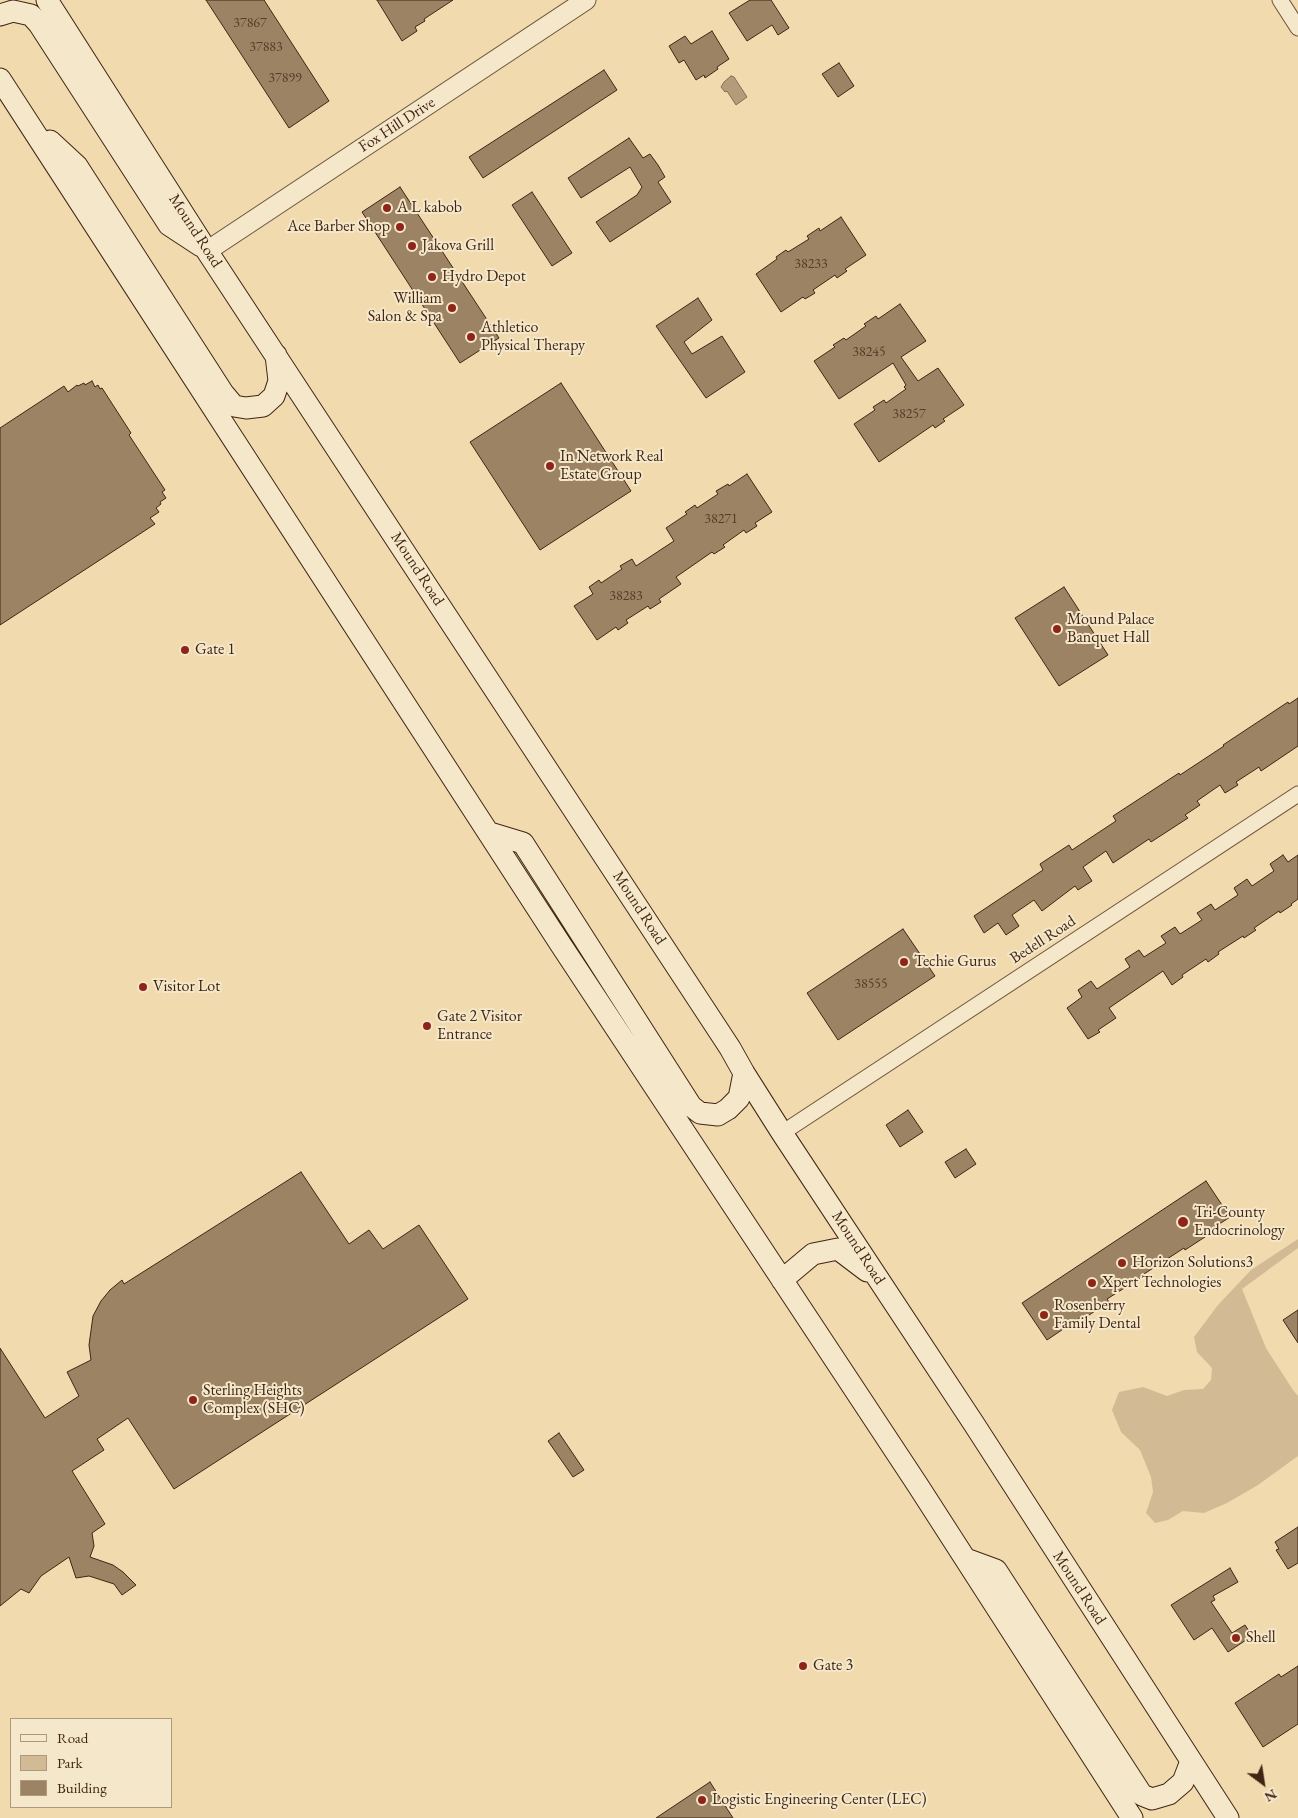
<!DOCTYPE html>
<style>
body{margin:0}
#map{position:relative;width:1298px;height:1818px;overflow:hidden;background:#f0daae;font-family:"EB Garamond",serif}
canvas{display:block}
.legend{position:absolute;left:10px;top:1718px;width:162px;height:90px;box-sizing:border-box;background:#f5e7ca;border:1px solid #ad9981;margin:0;padding:6px 9px;list-style:none;font-size:15px;color:#402514}
.legend li{display:flex;align-items:center;gap:10px;height:25px}
.legend b{width:25px;border:1px solid #ad9981}
.north{position:absolute;left:1238px;top:1758px;width:50px;height:50px;-webkit-text-stroke:4px #f5e7ca;paint-order:stroke;rotate:149deg;font-size:14px;font-weight:700;line-height:20px;text-align:center;color:#402514}
.north::after{content:'';display:block;margin:auto;width:18px;height:22px;background:#402514;clip-path:polygon(50% 0,100% 100%,50% 72%,0 100%)}
</style>
<div id="map">
<canvas width="1298" height="1818"></canvas>
<ul class="legend">
<li><b style="height:6px;background:#f5e7ca"></b>Road</li>
<li><b style="height:14px;background:#d2bb94"></b>Park</li>
<li><b style="height:14px;background:#9c8364"></b>Building</li>
</ul>
<div class="north">N</div>
</div>
<script>
const ctx = document.querySelector('canvas').getContext('2d');
ctx.lineJoin = 'round';
function fill(path, color) { ctx.fillStyle = color; ctx.fill(path, 'evenodd'); }
const toPath = rows => new Path2D(rows.map(r => 'M' + r).join(''));
function trace(path, color, width, dash) { ctx.strokeStyle = color; ctx.lineWidth = width; ctx.lineCap = dash ? 'butt' : 'round'; ctx.setLineDash(dash || []); ctx.stroke(path); }
function label(font, color, halo, rows, align = 'center') {
  ctx.font = font + ' "EB Garamond",serif'; ctx.lineWidth = 4; ctx.setLineDash([]); ctx.textBaseline = 'middle'; ctx.strokeStyle = halo; ctx.fillStyle = color; for (const [text, x, y, turn = 0] of rows) {
    ctx.save(); ctx.translate(x, y); ctx.rotate((+turn || 0) * Math.PI / 180); ctx.textAlign = isNaN(turn) ? turn : align; if (halo) ctx.strokeText(text, 0, 0); ctx.fillText(text, 0, 0); ctx.restore();
  }
}
fill(toPath([
 [1298,1239,1298,1248,1242,1289,1266,1348,1293,1390,1298,1396,1298,1456,1258,1485,1227,1503,1204,1513,1183,1511,1168,1520,1155,1523,1146,1513,1153,1492,1151,1477,1140,1450,1121,1432,1112,1410,1119,1392,1143,1387,1167,1396,1184,1390,1203,1389,1211,1380,1212,1368,1197,1352,1194,1337,1218,1305,1251,1270]
]), '#d2bb94');
const water = toPath([
 [731,76,734,77,747,97,736,105,727,91,725,92,721,87,724,82,731,76]
]);
fill(water, '#b49c7a');
trace(water, '#866c51', 1);
const building = toPath([
 [206,0,264,0,329,101,289,128,206,0],
 [377,0,453,0,424,19,425,21,415,27,417,31,402,41,377,0],
 [750,0,771,0,789,28,778,35,772,25,747,41,729,13,750,0],
 [712,31,729,59,717,67,718,69,705,78,704,75,696,80,684,60,679,63,669,46,685,36,691,44,712,31],
 [839,63,854,86,838,97,822,74,839,63],
 [604,70,617,90,483,178,469,157,604,70],
 [629,138,643,158,650,154,658,165,665,177,658,182,671,202,610,242,596,222,637,195,642,187,630,167,581,198,568,178,629,138],
 [400,187,499,338,460,363,362,212,400,187],
 [532,192,572,253,552,266,512,205,532,192],
 [841,217,866,255,845,269,847,271,837,278,835,275,813,290,815,293,805,299,803,297,781,312,756,274,777,259,776,257,786,250,788,252,809,239,807,236,819,228,820,231,841,217],
 [698,298,712,320,684,342,692,354,722,336,745,372,706,398,656,326,698,298],
 [900,304,926,341,901,357,918,381,938,368,964,405,943,419,945,421,935,428,933,425,879,462,854,424,875,410,873,407,884,400,886,403,906,389,904,387,906,385,893,363,839,399,814,361,835,347,833,345,844,338,846,340,866,326,864,324,876,316,878,319,900,304],
 [92,381,95,387,98,385,100,389,102,388,131,433,129,435,165,490,162,492,166,498,160,502,161,504,156,508,159,512,150,518,155,524,0,625,0,428,64,386,68,392,77,385,78,386,84,383,85,385,92,381],
 [561,383,631,491,540,550,470,442,561,383],
 [747,474,772,512,755,523,757,526,746,533,744,530,723,545,725,547,714,554,712,552,676,577,681,584,659,599,661,602,650,609,648,606,626,620,628,623,618,630,616,627,597,640,574,606,593,594,589,587,599,580,601,583,622,569,620,566,632,559,636,566,674,541,666,528,687,514,685,512,695,505,697,508,718,494,716,491,728,484,729,486,747,474],
 [1064,587,1108,655,1059,686,1015,618,1064,587],
 [1298,698,1298,746,1261,771,1259,767,1236,782,1238,785,1225,793,1220,785,1197,801,1200,805,1185,815,1188,818,1151,842,1149,839,1113,863,1106,851,1083,867,1092,881,1078,890,1075,886,1042,911,1034,900,1012,915,1019,926,1006,935,998,923,984,933,974,916,1043,870,1040,864,1069,845,1072,850,1116,821,1113,816,1179,773,1180,775,1224,746,1223,745,1288,702,1289,704,1298,698],
 [1283,855,1288,862,1298,855,1298,899,1291,904,1292,905,1280,913,1279,911,1254,928,1256,930,1244,938,1243,936,1218,952,1219,954,1208,962,1206,959,1182,975,1183,977,1172,985,1163,971,1109,1008,1116,1018,1098,1030,1100,1032,1088,1039,1067,1008,1082,997,1078,990,1091,981,1097,989,1130,967,1125,959,1139,950,1144,957,1166,943,1161,936,1175,927,1180,934,1202,920,1197,913,1211,904,1215,910,1238,895,1234,888,1247,879,1252,886,1274,871,1270,864,1283,855],
 [903,929,935,976,838,1040,807,993,903,929],
 [908,1110,923,1132,900,1147,886,1125,908,1110],
 [966,1149,976,1164,955,1178,945,1162,966,1149],
 [301,1172,349,1244,369,1230,383,1249,419,1225,468,1299,174,1489,128,1418,97,1439,104,1450,72,1471,105,1524,92,1533,94,1546,90,1557,113,1565,123,1572,136,1585,122,1595,114,1584,89,1576,76,1578,69,1557,41,1576,29,1593,21,1589,0,1606,0,1348,45,1418,79,1396,67,1372,91,1360,89,1345,93,1316,101,1301,110,1290,122,1280,124,1284,301,1172],
 [1206,1181,1230,1217,1207,1232,1208,1235,1185,1250,1184,1248,1144,1274,1145,1275,1107,1299,1109,1302,1086,1317,1084,1315,1047,1340,1022,1303,1206,1181],
 [1298,1310,1298,1343,1283,1320,1298,1310],
 [559,1433,584,1470,573,1477,548,1441,559,1433],
 [1298,1527,1298,1563,1288,1569,1276,1550,1279,1549,1275,1542,1298,1527],
 [1230,1568,1238,1582,1213,1596,1215,1600,1211,1602,1232,1633,1245,1625,1252,1636,1228,1652,1212,1628,1194,1640,1171,1605,1230,1568],
 [1298,1666,1298,1724,1263,1747,1235,1703,1279,1674,1281,1677,1298,1666],
 [710,1782,733,1818,656,1818,710,1782]
]);
fill(building, '#9c8364');
trace(building, '#402514', 1);
const minor = toPath([
 [1280,0,1298,28],
 [782,1133,1298,794]
]);
const tertiary = toPath([
 [207,251,586,0]
]);
const secondary = toPath([
 [47,0,207,251,730,1048,744,1073,782,1133,974,1424,1228,1818],
 [0,15,13,11,31,15,39,24,169,225,201,246],
 [0,79,561,945,917,1484,1132,1818],
 [50,141,77,166,223,393,234,406,246,408,263,406,274,396,279,381,276,355],
 [490,833,523,843,691,1106,700,1113,718,1115,728,1109,739,1098,744,1073],
 [782,1280,813,1254,838,1249,867,1271],
 [966,1559,996,1570,1142,1795,1152,1799,1169,1794,1183,1782,1191,1761]
]);
trace(minor, '#6c523a', 17);
trace(tertiary, '#6c523a', 21);
trace(secondary, '#402514', 23);
trace(minor, '#f5e7ca', 15);
trace(tertiary, '#f5e7ca', 19);
trace(secondary, '#f5e7ca', 21);
for (const [x, y, r, color] of [
 [387,208,5,"#8f2418"],
 [400,227,5,"#8f2418"],
 [412,246,5,"#8f2418"],
 [432,277,5,"#8f2418"],
 [452,308,5,"#8f2418"],
 [471,337,5,"#8f2418"],
 [550,466,5,"#8f2418"],
 [1057,629,5,"#8f2418"],
 [185,650,5,"#8f2418"],
 [904,962,5,"#8f2418"],
 [143,987,5,"#8f2418"],
 [427,1026,5,"#8f2418"],
 [1183,1222,6,"#8f2418"],
 [1122,1263,5,"#8f2418"],
 [1092,1283,5,"#8f2418"],
 [1044,1315,5,"#8f2418"],
 [193,1400,5,"#8f2418"],
 [1236,1638,5,"#8f2418"],
 [803,1666,5,"#8f2418"],
 [702,1800,5,"#8f2418"]
]) { const dot = new Path2D(); dot.arc(x, y, r, 0, 2 * Math.PI); ctx.fillStyle = color; ctx.fill(dot); trace(dot, '#f5e7ca', 2); }
label('14px', '#573c28', null, [
 ["37867",250,23],
 ["37883",266,47],
 ["37899",285,78],
 ["38233",811,264],
 ["38245",869,352],
 ["38257",909,414],
 ["38271",721,519],
 ["38283",626,596],
 ["38555",871,984]
]);
label('16px', '#402514', '#f5e7ca', [
 ["Fox Hill Drive",397,125,-33],
 ["Mound Road",195,231,57],
 ["Mound Road",417,569,57],
 ["Mound Road",639,908,57],
 ["Bedell Road",1043,940,-33],
 ["Mound Road",858,1248,57],
 ["Mound Road",1079,1588,57]
]);
label('16px', '#402514', '#f5e7ca', [
 ["A L kabob",397,208],
 ["Ace Barber Shop",390,227,"right"],
 ["Jakova Grill",422,246],
 ["Hydro Depot",442,277],
 ["William",442,299,"right"],
 ["Salon & Spa",442,317,"right"],
 ["Athletico",481,328],
 ["Physical Therapy",481,346],
 ["In Network Real",560,457],
 ["Estate Group",560,475],
 ["Mound Palace",1067,620],
 ["Banquet Hall",1067,638],
 ["Gate 1",195,650],
 ["Techie Gurus",914,962],
 ["Visitor Lot",153,987],
 ["Gate 2 Visitor",437,1017],
 ["Entrance",437,1035],
 ["Tri-County",1194,1213],
 ["Endocrinology",1194,1231],
 ["Horizon Solutions3",1132,1263],
 ["Xpert Technologies",1102,1283],
 ["Rosenberry",1054,1306],
 ["Family Dental",1054,1324],
 ["Sterling Heights",203,1391],
 ["Complex (SHC)",203,1409],
 ["Shell",1246,1638],
 ["Gate 3",813,1666],
 ["Logistic Engineering Center (LEC)",712,1800]
], 'left');
</script>
